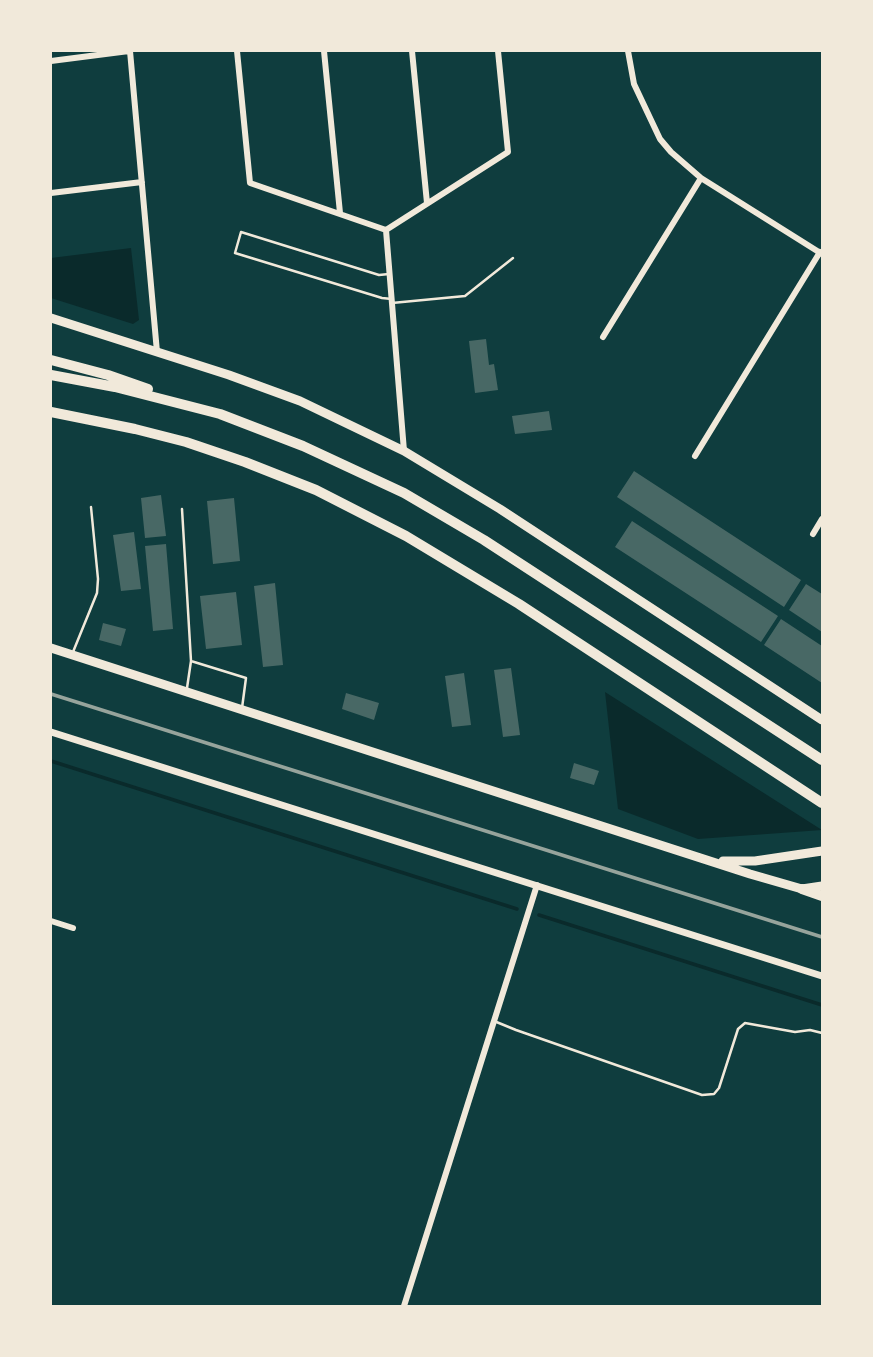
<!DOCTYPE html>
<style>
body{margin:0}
#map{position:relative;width:873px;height:1357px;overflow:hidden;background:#0f3d3e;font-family:"Source Sans 3",sans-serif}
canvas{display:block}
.frame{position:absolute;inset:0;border:52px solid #f1e9da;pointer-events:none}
</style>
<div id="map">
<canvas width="873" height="1357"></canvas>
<div class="frame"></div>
</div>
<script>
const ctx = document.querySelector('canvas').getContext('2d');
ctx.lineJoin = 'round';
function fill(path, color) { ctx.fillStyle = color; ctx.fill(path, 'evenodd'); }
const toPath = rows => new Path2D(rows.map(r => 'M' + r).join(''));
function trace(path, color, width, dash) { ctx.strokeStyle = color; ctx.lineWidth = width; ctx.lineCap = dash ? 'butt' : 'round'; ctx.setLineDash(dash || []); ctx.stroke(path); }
fill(toPath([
 [131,248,139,320,133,324,51,298,51,258],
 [605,692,822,830,698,839,618,809]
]), '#0a2a2b');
trace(toPath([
 [51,761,517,909],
 [539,915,822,1005]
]), '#0a2a2b', 3.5);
fill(toPath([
 [486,339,489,365,494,364,498,390,475,393,469,341],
 [549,411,552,430,515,434,512,416],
 [634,471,801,580,784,607,617,497],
 [161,495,166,536,145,538,141,498],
 [234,498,240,561,213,564,207,501],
 [632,521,778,616,761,642,615,547],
 [134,532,141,589,121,591,113,535],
 [166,544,173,629,153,631,145,546],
 [275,583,283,665,263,667,254,586],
 [806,584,822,594,822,632,789,610],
 [236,592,242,645,206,649,200,596],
 [781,619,822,646,822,683,764,645],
 [103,623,126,629,121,646,99,640],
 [511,668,520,735,503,737,494,670],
 [464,673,471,725,452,727,445,676],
 [346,693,379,703,374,720,342,709],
 [574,763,599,771,594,785,570,778]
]), '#486865');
trace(toPath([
 [389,274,379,275,241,232,235,253,382,298,392,299],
 [392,303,465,296,513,258],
 [182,509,191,661,187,688],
 [73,652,97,593,98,579,91,507],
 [191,661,246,678,242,708],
 [494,1021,516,1030,702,1095,714,1094,719,1088,738,1029,745,1023,795,1032,810,1030,822,1033]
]), '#f1e9da', 2.5);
trace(toPath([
 [130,51,157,352],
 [237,51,250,183,386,230],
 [324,51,340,213],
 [412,51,427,203],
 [628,51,634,84,660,139,671,152,701,178,822,254],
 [51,61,129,51],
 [51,193,142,182],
 [386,230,508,152,498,51],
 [386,230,404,451],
 [603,337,701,178],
 [695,456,820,252],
 [813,534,822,519],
 [51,921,73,928],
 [404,1306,537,885]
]), '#f1e9da', 6);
trace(toPath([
 [51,732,822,976]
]), '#f1e9da', 7);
trace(toPath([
 [51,318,229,375,300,401,404,451,500,509,822,720],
 [51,648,750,874,802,889,822,886],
 [723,861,755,861,822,851]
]), '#f1e9da', 9);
trace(toPath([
 [51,360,108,375,148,389],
 [51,375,115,387,220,414,303,446,404,493,484,540,822,760],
 [51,412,135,429,186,442,245,462,316,490,406,536,519,604,822,803],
 [802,889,822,896]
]), '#f1e9da', 10);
trace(toPath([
 [51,694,822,937]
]), '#97a49c', 3.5);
</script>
